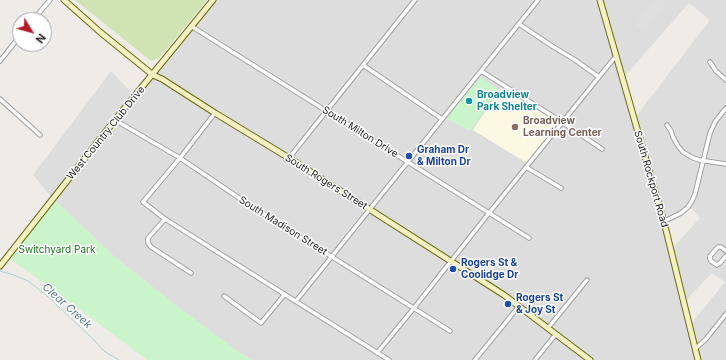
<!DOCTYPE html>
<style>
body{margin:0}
#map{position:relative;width:726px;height:360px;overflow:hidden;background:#efece7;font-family:Inter,sans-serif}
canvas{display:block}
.north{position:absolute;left:12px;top:12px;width:40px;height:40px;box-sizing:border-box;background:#fff;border:1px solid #a5a5a5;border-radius:50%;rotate:127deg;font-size:11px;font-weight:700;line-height:16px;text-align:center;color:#1f1f1f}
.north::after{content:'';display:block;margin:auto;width:14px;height:18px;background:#b91626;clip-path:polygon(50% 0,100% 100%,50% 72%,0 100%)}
</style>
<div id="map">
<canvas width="726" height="360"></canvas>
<div class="north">N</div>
</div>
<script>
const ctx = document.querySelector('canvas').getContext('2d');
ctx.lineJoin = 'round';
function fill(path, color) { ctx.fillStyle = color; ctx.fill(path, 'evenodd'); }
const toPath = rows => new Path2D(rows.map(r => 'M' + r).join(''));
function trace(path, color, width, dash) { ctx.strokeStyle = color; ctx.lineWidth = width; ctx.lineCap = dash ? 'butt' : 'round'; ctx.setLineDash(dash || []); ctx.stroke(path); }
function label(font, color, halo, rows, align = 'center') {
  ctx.font = font + ' Inter,sans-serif'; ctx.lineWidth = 3; ctx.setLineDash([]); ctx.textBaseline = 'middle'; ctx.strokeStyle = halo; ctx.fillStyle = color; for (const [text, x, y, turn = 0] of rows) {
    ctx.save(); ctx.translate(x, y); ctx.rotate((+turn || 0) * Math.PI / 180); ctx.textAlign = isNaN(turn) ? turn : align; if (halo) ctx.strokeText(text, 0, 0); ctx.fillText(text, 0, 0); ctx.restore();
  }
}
fill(toPath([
 [209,0,726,0,726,360,251,360,237,351,174,304,115,257,52,198,33,175,111,71,133,94],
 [689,3,710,20,634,119,623,78],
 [691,208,700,218,671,250,662,220],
 [712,273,725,282,691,324,684,302]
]), '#ddd');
fill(toPath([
 [501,88,558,123,527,163,473,130]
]), '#fcf9e3');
fill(toPath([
 [75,0,207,0,159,58,151,61]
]), '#cfe3b3');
fill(toPath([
 [480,77,499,90,470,131,445,118],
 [52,198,115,257,174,304,237,351,251,360,147,360,50,287,8,258]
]), '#caf4c9');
fill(toPath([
 [654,0,664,0,667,2,645,32,635,25]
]), '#dfdfdf');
trace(toPath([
 [0,271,14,275,28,281,45,294,95,341,104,351,119,360]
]), '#acd2d8', 1);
const street = toPath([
 [33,20,50,0],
 [519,24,552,46,575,60,599,77],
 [191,26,529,238],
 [0,61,20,36],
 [710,62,716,71,726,80],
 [363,65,442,119],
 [481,71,562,122,602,149],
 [0,99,40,135],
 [215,113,180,158,143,202,165,219,389,360],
 [115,120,180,158,248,204,450,331],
 [667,125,671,131,673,137,678,146,683,152,691,157,699,160,726,164],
 [289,158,415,0],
 [526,167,561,188],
 [165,219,148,238,148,243,151,247,191,273],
 [663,222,681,213,688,207,692,201,695,194,710,133,715,122,726,108],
 [726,251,721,247,718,247,710,256,710,259,711,261,717,265,720,263,726,256],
 [224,296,261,323,285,294],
 [296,301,538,0],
 [548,328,587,280],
 [695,349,706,339,726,314],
 [377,353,414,308,489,213,616,56],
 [475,360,519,306],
 [535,360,556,334]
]);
const secondary = toPath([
 [64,0,100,32,153,75,162,79,215,113,289,158,504,295,590,360],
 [600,0,665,226,698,360],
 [0,266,115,120,213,0]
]);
trace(street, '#a0a0a0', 5.5);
trace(secondary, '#6b6c11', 7);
trace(street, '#fff', 3.5);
trace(secondary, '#f3f1c1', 5);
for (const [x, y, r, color] of [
 [469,101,4,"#0f9aa8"],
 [515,127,4,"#8d6e63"],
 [409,156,4,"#1a4fb4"],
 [453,269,4,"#1a4fb4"],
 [508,304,4,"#1a4fb4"]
]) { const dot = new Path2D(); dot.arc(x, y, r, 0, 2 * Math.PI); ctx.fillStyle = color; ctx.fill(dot); trace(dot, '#fff', 1.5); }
label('bold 10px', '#0d838f', '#fff', [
 ["Broadview",477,95],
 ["Park Shelter",477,107]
], 'left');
label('bold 10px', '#785e54', '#fff', [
 ["Broadview",523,121],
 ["Learning Center",523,133]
], 'left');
label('10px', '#1f1f1f', '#fff', [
 ["South Milton Drive",360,132,32],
 ["West Country Club Drive",106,133,-51],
 ["South Rockport Road",651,179,74],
 ["South Rogers Street",326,182,32],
 ["South Madison Street",283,226,32]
]);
label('bold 10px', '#164399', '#fff', [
 ["Graham Dr",417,150],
 ["& Milton Dr",417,162],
 ["Rogers St &",461,263],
 ["Coolidge Dr",461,275],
 ["Rogers St",516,298],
 ["& Joy St",516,310]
], 'left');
label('10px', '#197318', '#fff', [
 ["Switchyard Park",57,250]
]);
label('italic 11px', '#4f7996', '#fff', [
 ["Clear Creek",67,306,42]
]);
</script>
